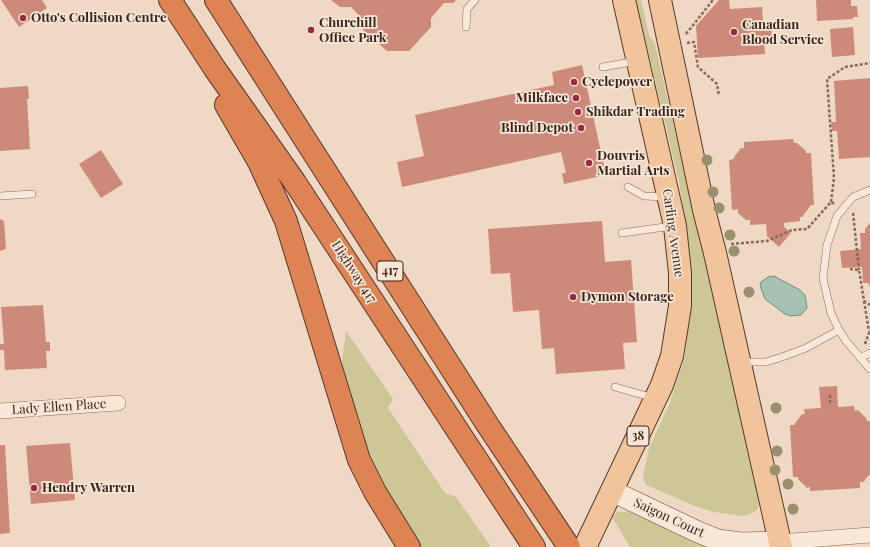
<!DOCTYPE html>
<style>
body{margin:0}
canvas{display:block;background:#efd8c4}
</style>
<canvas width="870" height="547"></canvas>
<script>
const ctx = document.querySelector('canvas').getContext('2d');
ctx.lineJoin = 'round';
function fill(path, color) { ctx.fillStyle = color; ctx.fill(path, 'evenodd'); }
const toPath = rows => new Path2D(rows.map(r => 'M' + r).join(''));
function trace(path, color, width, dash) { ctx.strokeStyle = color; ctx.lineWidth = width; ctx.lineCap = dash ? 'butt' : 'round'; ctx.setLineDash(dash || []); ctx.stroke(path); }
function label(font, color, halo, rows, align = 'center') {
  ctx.font = font + ' "Playfair Display",serif'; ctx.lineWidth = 3.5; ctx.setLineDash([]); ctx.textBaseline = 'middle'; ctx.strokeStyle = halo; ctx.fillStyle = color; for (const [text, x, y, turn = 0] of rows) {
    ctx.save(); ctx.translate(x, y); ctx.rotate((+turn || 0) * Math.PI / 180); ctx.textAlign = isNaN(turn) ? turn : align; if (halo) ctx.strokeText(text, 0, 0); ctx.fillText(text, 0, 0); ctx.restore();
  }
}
fill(toPath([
 [636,0,641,0,649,35,655,44,759,499,758,509,751,514,743,516,714,512,695,506,646,485,643,476,649,448,669,405,685,357,691,294,689,248,679,182],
 [346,331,393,399,388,408,445,493,456,497,491,547,419,547,371,466,354,418,342,362],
 [633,511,719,547,630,547,612,517,618,512]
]), '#cdc798');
const water = toPath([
 [774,276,800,290,805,295,807,308,801,315,791,316,785,314,765,299,760,285,761,282,768,277,774,276]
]);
fill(water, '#a6c2b3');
trace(water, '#6d907f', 1);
fill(toPath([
 [1,0,42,0,47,8,19,27],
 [331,0,456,0,453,3,444,3,431,18,431,27,409,51,387,51,363,30,363,20,351,7,340,7],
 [719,0,729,0,730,9,762,7,763,22,771,21,772,38,764,39,765,54,698,58,696,26],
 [816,0,851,0,851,6,857,6,858,17,853,17,853,19,817,21],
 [853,27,855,55,832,57,830,29],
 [582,65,606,175,564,184,562,173,566,173,561,152,402,187,397,162,424,156,415,115,554,85,552,72],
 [870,78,870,157,839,159,837,131,832,131,831,122,836,122,834,81],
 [28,86,29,99,27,99,30,149,0,151,0,88],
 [793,139,794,143,797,143,806,151,806,153,811,153,814,205,811,205,802,217,800,217,800,221,784,223,784,227,791,233,779,247,767,236,766,224,750,225,750,220,746,220,738,213,738,209,732,210,729,160,734,159,734,157,741,148,744,148,744,142],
 [101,150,123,184,101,198,79,164],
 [0,219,4,221,6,249,0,251],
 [602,221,605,262,631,260,637,342,623,343,625,369,556,374,554,348,542,349,539,310,513,312,510,273,491,274,488,229],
 [870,223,870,287,868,283,863,283,862,267,842,268,840,251,861,249,860,233,865,233,865,229],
 [43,305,46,342,50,342,50,351,46,351,47,368,5,370,4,350,0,350,0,344,4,344,1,307],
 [837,386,838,407,854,406,855,411,858,410,866,418,867,421,870,421,870,474,863,482,860,482,860,488,810,491,810,487,807,488,798,479,798,477,793,477,790,425,794,425,802,414,805,414,804,409,821,408,819,387],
 [70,443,75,500,31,504,26,446],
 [0,445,5,445,10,533,0,534]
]), '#cd8a7a');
const lane = toPath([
 [466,27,467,9,475,0],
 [603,67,636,61],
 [628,187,644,196,667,197],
 [870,190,853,197,837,216,827,245,823,278,831,313,839,330,846,341,870,369],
 [0,196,32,194],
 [622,233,672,226],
 [860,358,870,353],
 [742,362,766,362,782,357,806,348,839,330],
 [615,387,654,398]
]);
const street = toPath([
 [0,411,118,403],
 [780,542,870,535]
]);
const secondary = toPath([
 [612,491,698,532,718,540,741,543,780,542]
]);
const primary = toPath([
 [660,0,704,210,715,253,781,547],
 [585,547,662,385,672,356,680,306,680,273,675,226,624,0]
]);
const highway = toPath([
 [170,0,215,69,294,181,534,547],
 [216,0,487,424,569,547],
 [226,105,259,162,286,221,359,460,375,492,409,547]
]);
trace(lane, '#8a695a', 8);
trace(street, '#8a695a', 16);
trace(secondary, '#6b4a3d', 22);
trace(primary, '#57382e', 24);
trace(highway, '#57382e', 24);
trace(toPath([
 [686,34,713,0],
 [687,43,694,42,698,67,717,84,719,96],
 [831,202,834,178,827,79,845,67,870,63],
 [853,213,859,270],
 [731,244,767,241,792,230,807,229,831,202,835,204],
 [850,269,859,270,864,301,870,305],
 [864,301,869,331],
 [865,344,870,330],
 [830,395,830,403]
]), '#8a695a', 2.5, [3, 2]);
trace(lane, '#f9e8d8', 7);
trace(street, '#f9e8d8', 15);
trace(secondary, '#f9e8d8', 21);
trace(primary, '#f2c49c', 22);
trace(highway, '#de8354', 22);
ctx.fillStyle = '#9a906d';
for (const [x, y] of [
 [707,160],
 [713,192],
 [719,208],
 [730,235],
 [734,251],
 [749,292],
 [776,408],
 [777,451],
 [775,470],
 [788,484],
 [793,509]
]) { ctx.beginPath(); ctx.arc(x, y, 5.5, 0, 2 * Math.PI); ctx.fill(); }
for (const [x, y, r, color] of [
 [23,18,4,"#992a43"],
 [311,30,4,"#992a43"],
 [734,32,4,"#992a43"],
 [574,82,4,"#992a43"],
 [576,98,4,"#992a43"],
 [578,112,4,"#992a43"],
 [581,128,4,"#992a43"],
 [589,163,4,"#992a43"],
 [573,297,4,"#992a43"],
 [34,488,4,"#992a43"]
]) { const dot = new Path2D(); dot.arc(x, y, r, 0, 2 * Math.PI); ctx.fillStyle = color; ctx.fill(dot); trace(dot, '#f6e4d4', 1.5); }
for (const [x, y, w] of [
 [390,271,26],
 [638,436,22]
]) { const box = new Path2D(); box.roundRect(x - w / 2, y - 10, w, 20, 3); ctx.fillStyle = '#f6e4d4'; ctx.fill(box); trace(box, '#39251e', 1); }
label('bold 12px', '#39251e', null, [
 ["417",390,271],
 ["38",638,436]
]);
label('bold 13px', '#39251e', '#f6e4d4', [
 ["Otto's Collision Centre",31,18],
 ["Churchill",319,23],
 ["Office Park",319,38],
 ["Canadian",742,25],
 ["Blood Service",742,40],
 ["Cyclepower",582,82],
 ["Milkface",568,98,"right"],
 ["Shikdar Trading",586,112],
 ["Blind Depot",573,128,"right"],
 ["Douvris",597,156],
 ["Martial Arts",597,171],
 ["Dymon Storage",581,297],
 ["Hendry Warren",42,488]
], 'left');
label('13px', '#39251e', '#f6e4d4', [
 ["Carling Avenue",673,233,82],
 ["Highway 417",354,272,57],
 ["Lady Ellen Place",59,407,-4],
 ["Saigon Court",669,518,25]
]);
</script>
